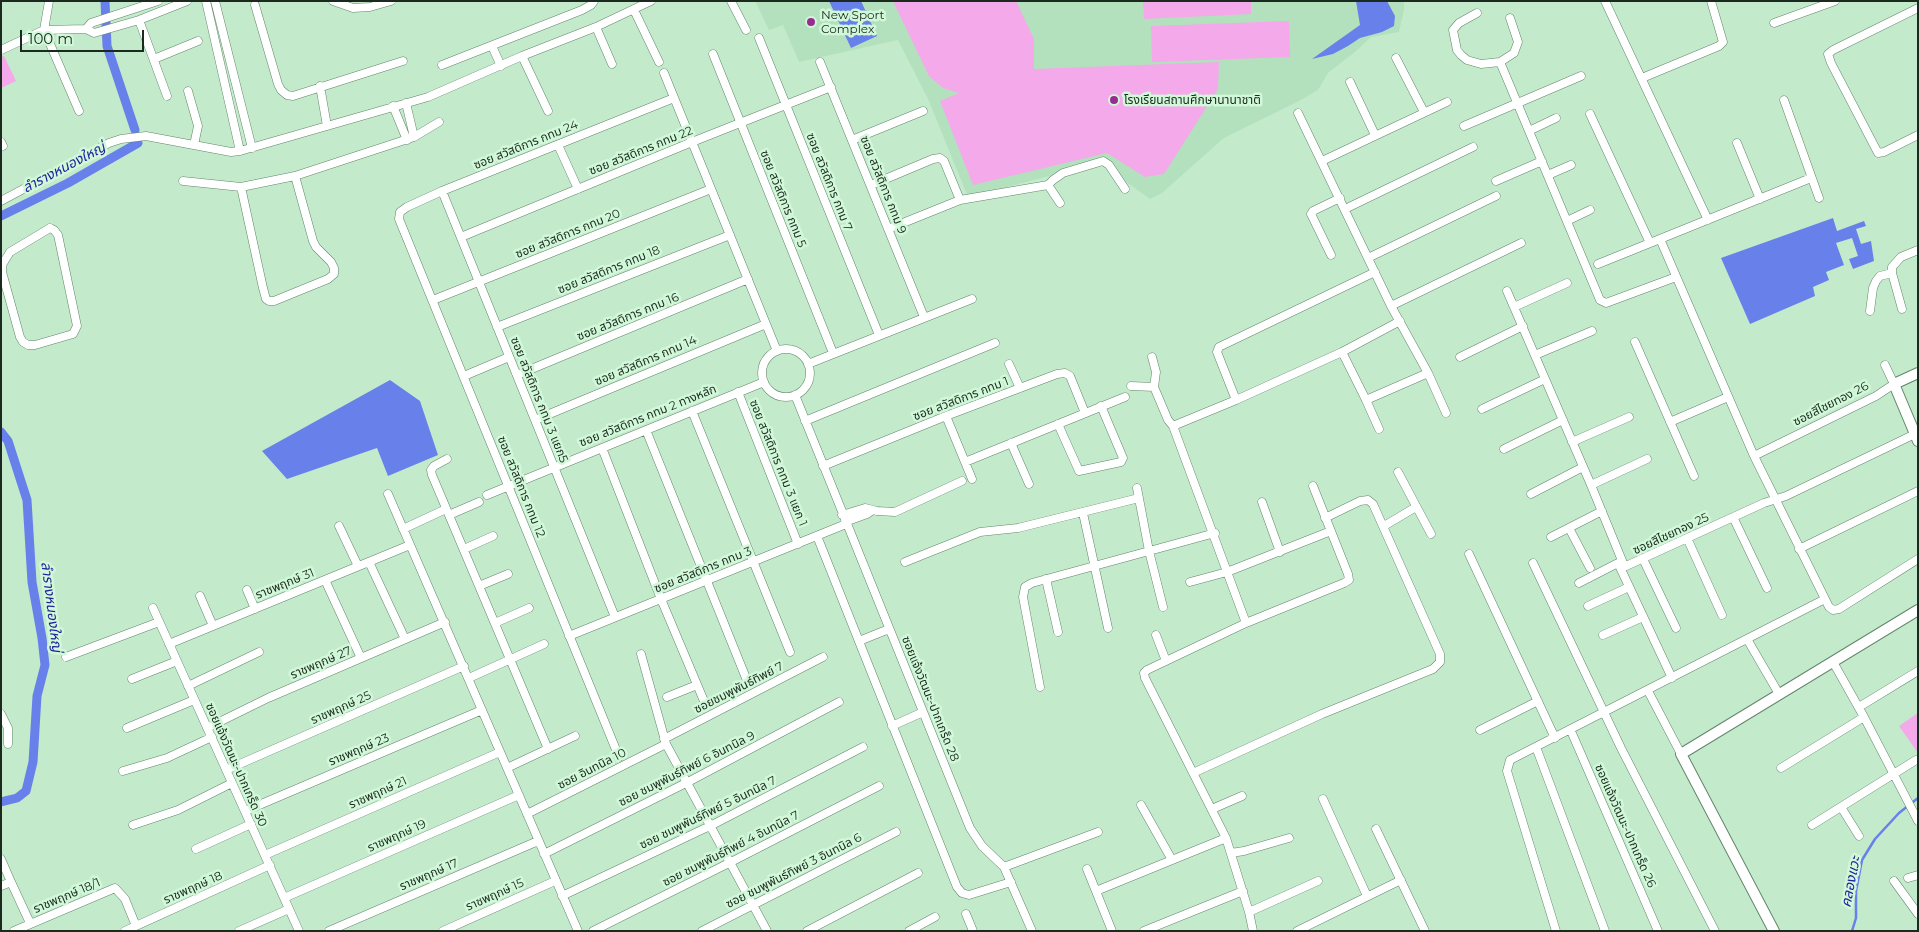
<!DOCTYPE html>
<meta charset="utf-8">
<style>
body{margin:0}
#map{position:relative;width:1919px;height:932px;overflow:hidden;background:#c4eacc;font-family:Montserrat,sans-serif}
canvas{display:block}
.frame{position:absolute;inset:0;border:2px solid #1b291e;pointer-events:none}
.scale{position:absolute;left:20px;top:30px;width:124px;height:22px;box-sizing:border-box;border:2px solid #1b291e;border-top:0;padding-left:6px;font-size:15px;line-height:18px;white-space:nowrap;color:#1b291e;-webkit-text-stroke:4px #d1f8d9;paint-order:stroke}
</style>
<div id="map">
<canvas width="1919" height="932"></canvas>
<div class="frame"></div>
<div class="scale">100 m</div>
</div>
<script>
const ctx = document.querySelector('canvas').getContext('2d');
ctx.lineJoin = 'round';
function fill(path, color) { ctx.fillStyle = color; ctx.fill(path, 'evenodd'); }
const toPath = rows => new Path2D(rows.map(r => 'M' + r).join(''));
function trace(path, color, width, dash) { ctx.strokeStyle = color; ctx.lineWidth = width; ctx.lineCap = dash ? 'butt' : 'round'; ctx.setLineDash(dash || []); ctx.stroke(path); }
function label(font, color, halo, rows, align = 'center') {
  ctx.font = font + ' Montserrat,"Noto Sans Thai",sans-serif'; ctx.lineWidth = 5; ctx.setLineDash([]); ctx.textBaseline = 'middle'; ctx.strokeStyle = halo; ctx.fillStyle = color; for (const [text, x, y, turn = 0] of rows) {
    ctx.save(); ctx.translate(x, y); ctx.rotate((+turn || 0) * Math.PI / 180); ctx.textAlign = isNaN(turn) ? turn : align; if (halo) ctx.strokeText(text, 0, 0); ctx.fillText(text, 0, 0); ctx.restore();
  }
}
fill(toPath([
 [755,1,1404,1,1404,10,1399,32,1371,37,1355,52,1328,73,1318,90,1299,101,1224,138,1162,193,1150,199,1100,163,968,197,928,99,898,40,799,62,783,25,769,30]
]), '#b4e1bd');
fill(toPath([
 [893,1,1016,1,1034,39,1034,69,1219,62,1218,89,1164,174,1145,177,1107,153,973,185,940,101,959,93,943,88,929,76],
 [1143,1,1251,1,1251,14,1144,19],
 [1289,21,1290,57,1152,62,1151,26],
 [4,56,16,81,1,88,1,57],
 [1918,713,1918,753,1899,726]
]), '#f3a9ea');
fill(toPath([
 [829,1,861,1,877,36,851,48],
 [1356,1,1387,1,1395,16,1394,26,1382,32,1360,38,1348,46,1333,54,1312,59,1360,25],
 [1833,218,1837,231,1864,221,1866,226,1856,229,1861,244,1871,241,1874,261,1853,269,1849,259,1858,256,1852,238,1836,243,1844,265,1826,272,1829,280,1813,287,1815,296,1750,324,1721,258],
 [390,380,420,401,438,455,388,476,377,448,287,479,262,451]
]), '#6881ea');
trace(toPath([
 [1852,931,1856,918,1856,891,1862,860,1875,839,1899,813,1918,798]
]), '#6881ea', 2.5);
trace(toPath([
 [105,1,107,46,135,130],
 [1,216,68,183,138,143],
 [1,432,8,441,27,500,32,582,42,638,45,665,37,696,33,762,26,791,17,798,1,802]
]), '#6881ea', 9);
const street = toPath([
 [49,1,44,30,79,111],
 [206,1,240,151],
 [215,1,252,148],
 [333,1,353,8,370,7,391,1],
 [731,1,746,30],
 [1605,1,1708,220],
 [255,5,278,84,281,90,287,95,293,96,403,61],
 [1918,8,1833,50,1828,54,1831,63,1878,153,1884,152,1918,135],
 [634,10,659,62],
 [1477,13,1459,23,1453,30,1457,50,1461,55,1467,60,1481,64,1500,62,1514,53,1518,42,1510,18],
 [139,20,167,96],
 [1774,23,1835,1],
 [596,27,612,64],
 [86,29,91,23,158,1],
 [759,38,879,335],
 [492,46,501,66],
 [1,50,44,30,86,29,94,33,139,20,187,1],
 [713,54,833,353],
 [522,56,548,111],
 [1396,58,1424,112],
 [154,59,198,41],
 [820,62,924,317],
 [1500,62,1600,300,1606,303,1676,277],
 [442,65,582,10,591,5,594,1],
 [664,73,777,351],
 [1642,78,1719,46,1723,42,1711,1],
 [1350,82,1375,135],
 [320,86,327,126],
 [188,91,198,126,194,145],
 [1784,100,1819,198],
 [406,103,414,137],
 [393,106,407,140],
 [1298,113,1391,306,1428,373,1446,413],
 [1590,114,1650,243],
 [1464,126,1581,76],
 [1529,131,1556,118],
 [852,140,923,111],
 [1,142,3,146],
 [1737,143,1760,199],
 [558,145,578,189],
 [1322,161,1447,102],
 [1548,175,1571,165],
 [183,181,241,187,295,176,414,137,439,122],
 [1496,181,1542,161],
 [871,185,933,159,940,158,944,161,960,200],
 [1048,185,1053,180,1063,173,1103,161,1109,165,1125,189],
 [241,187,263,288,266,299,269,301,274,301,328,279,334,274,334,268,331,262,316,247,313,241,295,176],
 [442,191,615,617],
 [1,201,109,143,121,139,146,136,231,152,240,151,428,97,522,56,596,27,651,1],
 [1345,209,1473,147],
 [1567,221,1590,210],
 [50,228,54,230,58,235,77,326,73,334,35,345,28,345,23,342,20,337,2,272,2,265,10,252,50,228],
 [888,229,960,200,1048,185,1060,203],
 [461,237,692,142,831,87],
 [1660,239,1754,456,1829,607,1833,610,1839,609,1918,559],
 [1331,255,1311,214,1313,211,1340,198],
 [1368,258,1496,196],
 [1598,264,1811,178],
 [1507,291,1591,485,1623,563,1626,566,1764,503,1786,496,1915,434],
 [433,300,711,189],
 [1391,306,1521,243],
 [1514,307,1567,283],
 [1902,309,1892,273,1892,267,1901,257,1918,250],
 [1870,311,1873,288,1876,281,1880,276,1892,273],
 [497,327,730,235],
 [1635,342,1694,476],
 '762 373a24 24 0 1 1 48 0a24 24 0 1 1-48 0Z',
 [1342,352,1366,400,1428,373],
 [1535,355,1592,331],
 [1152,357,1156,372,1154,387,1168,420,1173,426,1246,623],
 [1460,357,1523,326],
 [808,364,972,299],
 [1009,364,1020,388],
 [517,375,748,279],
 [464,376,509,357],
 [1131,386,1154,387],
 [738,392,798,544],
 [795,395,970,828,982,846,1004,867,1032,931],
 [1236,400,1217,352,1219,347,1375,272],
 [1366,400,1379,429],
 [1482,409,1545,379],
 [692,411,790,652],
 [946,416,972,479],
 [535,420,766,324],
 [805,421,995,343],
 [1670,422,1728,397],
 [1058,424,1079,471,1121,462,1123,458,1101,406],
 [1173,426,1236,400,1342,352,1400,321],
 [646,430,748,683],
 [1572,442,1629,417],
 [1011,443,1029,484],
 [602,448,661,599,704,701],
 [1504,449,1563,420],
 [1754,456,1876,396,1894,384,1885,365],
 [447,459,434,466,431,470,432,475,548,749],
 [965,462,1125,397],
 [823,466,946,416,1057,374,1065,373,1070,376,1085,413],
 [1398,472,1431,534],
 [1591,485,1647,459],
 [1137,488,1149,551,1163,607],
 [388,494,578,931],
 [1531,494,1583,467],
 [487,495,764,382],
 [1262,502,1280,552],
 [1083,513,1108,628],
 [449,515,479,502],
 [842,515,865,508,877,511,895,512,962,481],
 [1733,517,1767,588],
 [845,522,867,514,873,510],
 [339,526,358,566],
 [1384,526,1416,507],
 [1569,528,1590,568],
 [403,529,446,509],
 [817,536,957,887,962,893,969,895,1011,882],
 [1551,537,1602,511],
 [1687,538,1722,615],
 [464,549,493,536],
 [1799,549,1918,491],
 [1469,554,1555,738],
 [1643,559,1676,628],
 [369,562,405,639],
 [905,562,980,532,1018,528,1139,498],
 [1533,563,1621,748,1715,931],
 [1046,579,1058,632],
 [325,580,361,658],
 [1190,582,1227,572,1331,531],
 [1579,583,1618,563,1672,678],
 [479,586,508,574],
 [247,590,255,609],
 [200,596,213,626],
 [1588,606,1629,587],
 [153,608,299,931],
 [495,623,529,608],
 [1156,635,1166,661],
 [1603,635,1643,617],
 [569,636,846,524],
 [1747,639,1779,694],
 [859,641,889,629],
 [169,644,410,545],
 [641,654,666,744,767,931],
 [66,657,159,622],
 [1833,662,1864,717,1918,821],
 [469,678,544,644],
 [132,679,177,661],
 [188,686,259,652],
 [1040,687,1023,597,1025,587,1032,583,1215,533],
 [1648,691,1681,754],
 [667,697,697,685],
 [1859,707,1918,671],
 [1,714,8,728,8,744],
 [892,726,923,712],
 [127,728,194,700],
 [207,728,268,698,445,622],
 [1480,730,1538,701],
 [1571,731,1658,931],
 [664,739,823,657],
 [1536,747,1605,931],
 [619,757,399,219,400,212,407,207,442,191,674,98],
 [507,768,575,736],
 [1781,768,1864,717],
 [226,770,464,666],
 [123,771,167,758,212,737],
 [1193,773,1322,714,1433,669,1440,662,1440,654,1373,504,1368,500,1360,501,1325,518],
 [1323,799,1367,896],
 [1141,805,1172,860],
 [1841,807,1859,836],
 [1212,809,1242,796],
 [245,811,482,710],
 [527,814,666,744],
 [133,825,178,810,232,783],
 [1812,825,1916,760],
 [1376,829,1425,931],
 [196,849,251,824],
 [1231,853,1244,851,1289,838],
 [544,854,688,782,839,702],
 [265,855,500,752],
 [1,859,11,882],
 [1004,867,1098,832],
 [1087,869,1112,931],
 [1908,878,1918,875],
 [1894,881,1918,914],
 [1,886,11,882,30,923],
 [1096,891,1226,838],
 [562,896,712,825,863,747],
 [284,898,519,795],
 [1249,912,1318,881],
 [966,914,973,931],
 [14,931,115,888,125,899,136,926],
 [125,931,270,865],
 [239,931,289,909],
 [329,931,538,841],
 [443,931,555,881],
 [593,931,731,862,879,786],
 [702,931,896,832],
 [807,931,918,873],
 [909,931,935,917],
 [1144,931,1243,891],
 [1253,931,1249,912,1226,838,1145,678,1144,673,1147,670,1246,623,1344,583,1349,580,1348,574,1313,486],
 [1297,931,1401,880],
 [1556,931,1507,771,1510,760,1825,599]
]);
const secondary = toPath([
 [1918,373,1894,384,1918,441],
 [1774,931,1681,754,1918,610]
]);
trace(street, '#62866a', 9);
trace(secondary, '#62866a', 12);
trace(street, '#fff', 8);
trace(secondary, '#fff', 10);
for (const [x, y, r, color] of [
 [811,22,5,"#962c8e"],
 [1114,100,5,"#962c8e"]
]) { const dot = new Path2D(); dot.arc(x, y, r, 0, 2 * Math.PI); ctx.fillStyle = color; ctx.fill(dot); trace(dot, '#d1f8d9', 2); }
label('12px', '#1b291e', '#d1f8d9', [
 ["New Sport",821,15],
 ["Complex",821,29],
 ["โรงเรียนสถานศึกษานานาชาติ",1124,100]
], 'left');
label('12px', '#1b291e', '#d1f8d9', [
 ["ซอย สวัสดิการ กทม 24",526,145,-22],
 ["ซอย สวัสดิการ กทม 22",641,151,-22],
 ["ซอย สวัสดิการ กทม 7",829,182,68],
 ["ซอย สวัสดิการ กทม 9",883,185,68],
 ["ซอย สวัสดิการ กทม 5",783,199,68],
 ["ซอย สวัสดิการ กทม 20",568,234,-22],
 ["ซอย สวัสดิการ กทม 18",609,270,-22],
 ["ซอย สวัสดิการ กทม 16",628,317,-22],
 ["ซอย สวัสดิการ กทม 14",646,361,-23],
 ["ซอย สวัสดิการ กทม 1",961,399,-21],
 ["ซอย สวัสดิการ กทม 3 แยก5",539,400,68],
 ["ซอยสีไชยทอง 26",1831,404,-27],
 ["ซอย สวัสดิการ กทม 2 ทางหลัก",648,416,-22],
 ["ซอย สวัสดิการ กทม 3 แยก 1",778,463,68],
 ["ซอย สวัสดิการ กทม 12",521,487,68],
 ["ซอยสีไชยทอง 25",1671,534,-25],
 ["ซอย สวัสดิการ กทม 3",703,570,-22],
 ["ราชพฤกษ์ 31",285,584,-22],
 ["ราชพฤกษ์ 27",321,663,-23],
 ["ซอยชมพูพันธ์ทิพย์ 7",739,688,-27],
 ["ซอยแจ้งวัฒนะ-ปากเกร็ด 28",930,699,68],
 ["ราชพฤกษ์ 25",341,708,-24],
 ["ราชพฤกษ์ 23",359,750,-23],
 ["ซอยแจ้งวัฒนะ-ปากเกร็ด 30",236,765,66],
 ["ซอย อินทนิล 10",592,769,-27],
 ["ซอย ชมพูพันธ์ทิพย์ 6 อินทนิล 9",687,769,-27],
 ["ราชพฤกษ์ 21",378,793,-24],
 ["ซอย ชมพูพันธ์ทิพย์ 5 อินทนิล 7",708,813,-26],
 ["ซอยแจ้งวัฒนะ-ปากเกร็ด 26",1625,826,66],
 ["ราชพฤกษ์ 19",397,836,-24],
 ["ซอย ชมพูพันธ์ทิพย์ 4 อินทนิล 7",731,849,-27],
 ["ซอย ชมพูพันธ์ทิพย์ 3 อินทนิล 6",794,871,-27],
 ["ราชพฤกษ์ 17",429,875,-23],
 ["ราชพฤกษ์ 18",193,888,-24],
 ["ราชพฤกษ์ 15",495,895,-24],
 ["ราชพฤกษ์ 18/1",67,896,-23]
]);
label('italic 14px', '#20209b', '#d1f8d9', [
 ["ลำรางหนองใหญ่",64,168,-28],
 ["ลำรางหนองใหญ่",51,607,83],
 ["คลองแวะ",1851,882,-79]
]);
</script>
